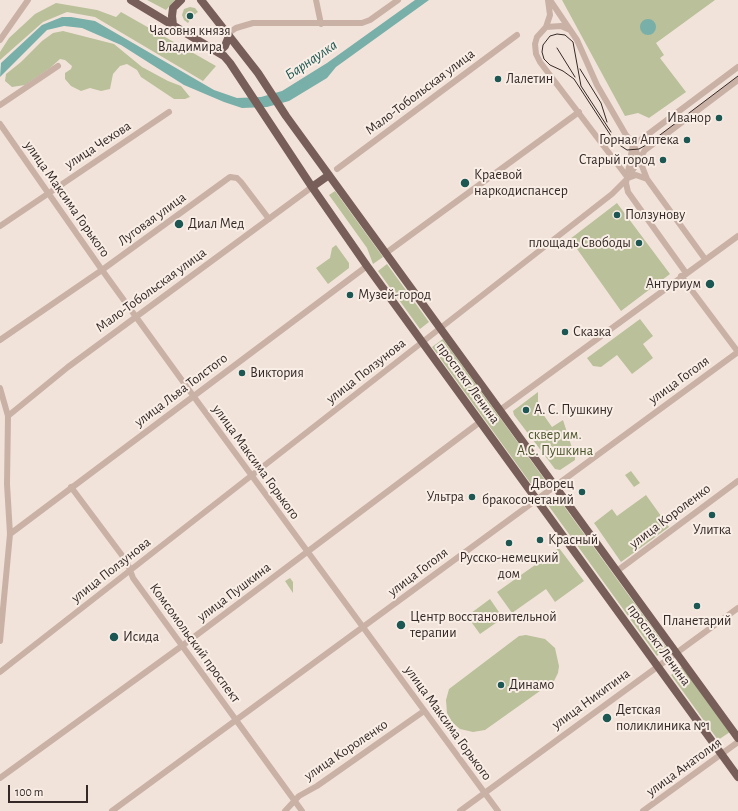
<!DOCTYPE html>
<meta charset="utf-8">
<style>
body{margin:0}
#map{position:relative;width:738px;height:811px;overflow:hidden;background:#f2e3da;font-family:"Alegreya Sans",sans-serif}
canvas{display:block}
.scale{position:absolute;left:8px;top:785px;width:80px;height:18px;box-sizing:border-box;border:2px solid #352927;border-top:0;padding-left:5px;font-size:12px;line-height:14px;white-space:nowrap;color:#352927;-webkit-text-stroke:3px #f9eee6;paint-order:stroke}
</style>
<div id="map">
<canvas width="738" height="811"></canvas>
<div class="scale">100 m</div>
</div>
<script>
const ctx = document.querySelector('canvas').getContext('2d');
ctx.lineJoin = 'round';
function fill(path, color) { ctx.fillStyle = color; ctx.fill(path, 'evenodd'); }
const toPath = rows => new Path2D(rows.map(r => 'M' + r).join(''));
function trace(path, color, width, dash) { ctx.strokeStyle = color; ctx.lineWidth = width; ctx.lineCap = dash ? 'butt' : 'round'; ctx.setLineDash(dash || []); ctx.stroke(path); }
function label(font, color, halo, rows, align = 'center') {
  ctx.font = font + ' "Alegreya Sans",sans-serif'; ctx.lineWidth = 4; ctx.setLineDash([]); ctx.textBaseline = 'middle'; ctx.strokeStyle = halo; ctx.fillStyle = color; for (const [text, x, y, turn = 0] of rows) {
    ctx.save(); ctx.translate(x, y); ctx.rotate((+turn || 0) * Math.PI / 180); ctx.textAlign = isNaN(turn) ? turn : align; if (halo) ctx.strokeText(text, 0, 0); ctx.fillText(text, 0, 0); ctx.restore();
  }
}
fill(toPath([
 [147,0,175,0,166,10],
 [562,0,715,0,656,43,664,55,660,58,686,92,649,118,638,113,625,116],
 [56,3,97,10,116,17,121,12,216,66,203,81,95,17,67,12,43,22,0,60,0,52,9,38,35,14],
 [190,7,195,8,198,12,194,15,190,12,186,16,190,20,188,23,184,20,182,15,184,9],
 [63,31,114,44,142,67,168,81,181,86,190,97,185,99,174,99,141,77,137,70,127,64,120,66,113,74,110,89,101,91,90,88,81,91,71,86,65,79,65,73,71,69,72,66,65,60,60,59,50,68,25,85,12,87,5,81,6,74,21,62,42,41,53,33],
 [335,191,383,257,373,264,367,248,329,195],
 [617,203,670,274,621,311,570,239],
 [336,245,349,263,349,268,328,284,316,268,330,258,332,248],
 [387,264,429,322,420,329,378,271],
 [640,319,653,336,643,344,653,358,632,374,617,355,601,367,593,366,587,358],
 [443,339,545,480,534,488,432,347],
 [538,392,538,407,552,427,563,420,575,457,575,460,560,470,555,469,514,415,513,411],
 [631,471,640,483,634,487,625,475],
 [646,495,669,527,621,562,594,523,612,509,617,516],
 [558,498,667,648,657,656,548,505],
 [559,548,584,581,555,602,546,589,512,613,497,592],
 [290,578,293,582,293,593,285,581],
 [490,599,503,618,480,634,467,616],
 [526,635,545,639,555,648,559,666,558,673,554,681,485,730,473,732,460,729,452,722,447,713,446,700,449,689,519,636],
 [682,667,730,732,718,740,671,675]
]), '#b9c09a');
fill(toPath([
 [415,0,429,0,336,67,327,78,289,101,267,107,242,108,224,102,184,85,121,45,82,28,64,26,47,30,0,77,1,63,42,25,62,17,71,17,95,21,214,90,237,98,261,97,282,91,327,63],
 '640 27a8 8 0 1 1 16 0a8 8 0 1 1-16 0Z'
]), '#79afa9');
trace(toPath([
 [316,0,321,24],
 [550,0,577,40,597,85,626,135,633,143,647,179,705,259],
 [546,27,550,15,548,0],
 [570,30,561,26,546,27,537,37,535,44,536,54,540,62,628,178],
 [229,36,230,32,236,28,253,23,362,23,370,20,398,0],
 [0,40,28,0],
 [0,105,58,66],
 [0,124,102,270,197,401,498,811],
 [633,143,639,141,738,67],
 [633,144,626,183,628,192,686,273],
 [337,169,517,35],
 [628,178,636,175,647,179],
 [0,226,169,112],
 [386,253,579,112],
 [681,276,738,352],
 [0,340,102,270,230,177,237,178,241,182,269,219],
 [0,388,8,416,7,484,10,534,0,641],
 [500,410,738,236],
 [8,416,68,367,312,187],
 [71,487,127,562,133,578,302,811],
 [10,534,367,266],
 [617,571,738,481],
 [0,672,612,194,628,178,645,150,738,80],
 [0,778,190,640,480,422],
 [112,811,738,352],
 [285,811,299,796,317,786,424,711],
 [460,811,738,608],
 [643,811,738,742]
]), '#cab1a6', 6);
trace(toPath([
 [131,0,224,56,230,63,312,187,367,266,738,777],
 [201,0,258,73,286,116,738,738],
 [173,25,172,16,173,8,181,0],
 [213,49,222,49,225,46,229,36],
 [312,187,329,175]
]), '#785e58', 8);
trace(toPath([
 [557,48,575,77],
 [580,69,601,103,607,122],
 [611,132,581,86,573,42,565,35,557,34,550,36,543,45,542,52,544,59,550,65,563,71,574,79,615,142,627,150,639,149,648,144,738,76]
]), '#352927', 1);
for (const [x, y, r, color] of [
 [190,16,4,"#1c5753"],
 [498,79,4,"#1c5753"],
 [719,118,4,"#1c5753"],
 [687,140,4,"#1c5753"],
 [663,160,4,"#1c5753"],
 [465,183,5,"#1c5753"],
 [617,215,4,"#1c5753"],
 [179,224,5,"#1c5753"],
 [639,243,4,"#1c5753"],
 [710,284,5,"#1c5753"],
 [350,295,4,"#1c5753"],
 [565,332,4,"#1c5753"],
 [242,373,4,"#1c5753"],
 [526,410,4,"#1c5753"],
 [582,492,4,"#1c5753"],
 [472,497,4,"#1c5753"],
 [712,515,4,"#1c5753"],
 [540,540,4,"#1c5753"],
 [509,543,4,"#1c5753"],
 [697,606,4,"#1c5753"],
 [401,625,5,"#1c5753"],
 [114,637,5,"#1c5753"],
 [501,685,4,"#1c5753"],
 [607,718,5,"#1c5753"]
]) { const dot = new Path2D(); dot.arc(x, y, r, 0, 2 * Math.PI); ctx.fillStyle = color; ctx.fill(dot); trace(dot, '#f9eee6', 1.5); }
label('14px', '#352927', '#f9eee6', [
 ["Часовня князя",190,31,"center"],
 ["Владимира",190,47,"center"],
 ["Лалетин",506,79],
 ["Иванор",711,118,"right"],
 ["Горная Аптека",679,140,"right"],
 ["Старый город",655,160,"right"],
 ["Краевой",474,175],
 ["наркодиспансер",474,191],
 ["Ползунову",625,215],
 ["Диал Мед",188,224],
 ["площадь Свободы",631,243,"right"],
 ["Антуриум",701,284,"right"],
 ["Музей-город",358,295],
 ["Сказка",573,332],
 ["Виктория",250,373],
 ["А. С. Пушкину",534,410],
 ["Дворец",574,484,"right"],
 ["бракосочетаний",574,500,"right"],
 ["Ультра",464,497,"right"],
 ["Улитка",712,530,"center"],
 ["Красный",548,540],
 ["Русско-немецкий",509,558,"center"],
 ["дом",509,574,"center"],
 ["Центр восстановительной",410,617],
 ["терапии",410,633],
 ["Планетарий",697,621,"center"],
 ["Исида",123,637],
 ["Динамо",509,685],
 ["Детская",616,710],
 ["поликлиника №1",616,726]
], 'left');
label('14px', '#352927', '#f9eee6', [
 ["Мало-Тобольская улица",420,92,-37],
 ["улица Чехова",98,145,-33],
 ["улица Максима Горького",67,199,55],
 ["Луговая улица",152,219,-36],
 ["Мало-Тобольская улица",151,290,-36],
 ["улица Ползунова",366,371,-38],
 ["улица Гоголя",679,380,-36],
 ["проспект Ленина",468,383,54],
 ["улица Льва Толстого",181,390,-37],
 ["улица Максима Горького",256,462,54],
 ["улица Короленко",670,516,-37],
 ["улица Ползунова",111,570,-38],
 ["улица Гоголя",418,572,-37],
 ["улица Пушкина",234,592,-37],
 ["Комсомольский проспект",195,643,54],
 ["проспект Ленина",659,645,54],
 ["улица Никитина",591,699,-36],
 ["улица Максима Горького",448,723,54],
 ["улица Короленко",346,750,-34],
 ["улица Анатолия",684,767,-36]
]);
label('14px', '#4a542a', '#f9eee6', [
 ["сквер им.",555,435],
 ["А.С. Пушкина",555,451]
]);
label('italic 15px', '#1c5753', '#f9eee6', [
 ["Барнаулка",311,60,-34]
]);
</script>
